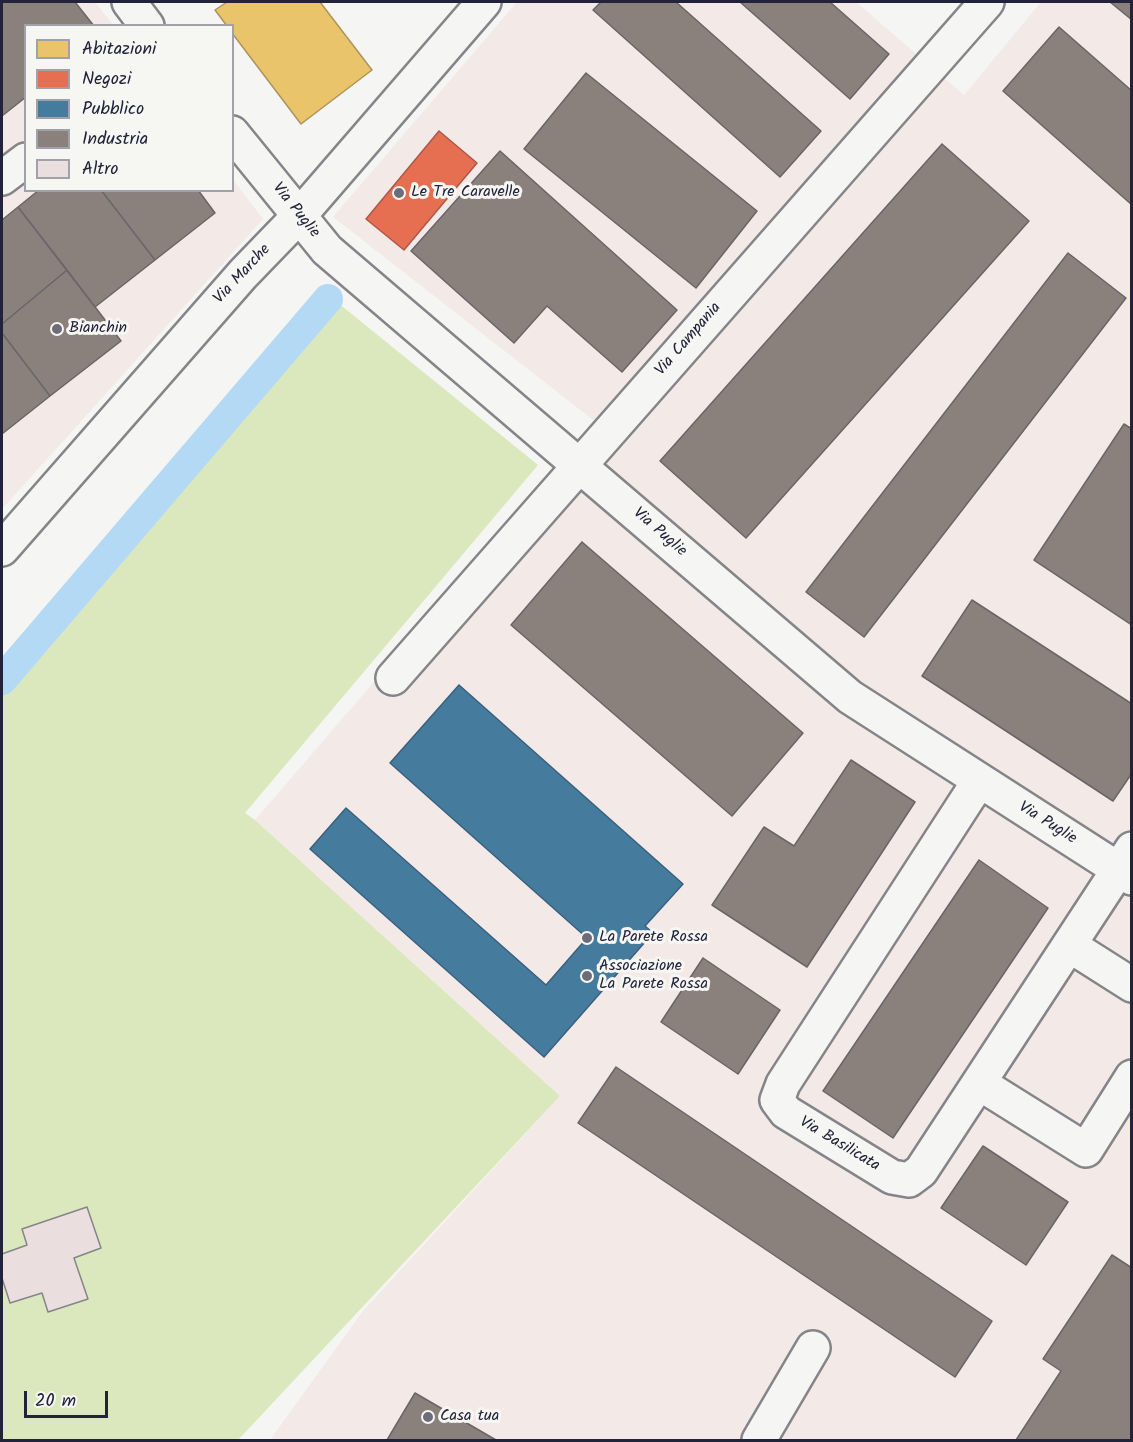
<!DOCTYPE html>
<style>
body{margin:0}
#map{position:relative;width:1133px;height:1442px;overflow:hidden;background:#f5f5f3;font-family:Kalam,sans-serif}
canvas{display:block}
.frame{position:absolute;inset:0;border:3px solid #22223b;pointer-events:none}
.legend{position:absolute;left:24px;top:24px;width:210px;height:168px;box-sizing:border-box;background:#f6f6f2;border:2px solid #a1a1a9;margin:0;padding:8px 10px;list-style:none;font-size:18px;color:#22223b}
.legend li{display:flex;align-items:center;gap:12px;height:30px}
.legend b{width:30px;border:2px solid #a1a1a9}
.scale{position:absolute;left:24px;top:1391px;width:84px;height:27px;box-sizing:border-box;border:3px solid #22223b;border-top:0;padding-left:8px;font-size:18px;line-height:21px;white-space:nowrap;color:#22223b;-webkit-text-stroke:4px #f6f6f2;paint-order:stroke}
</style>
<div id="map">
<canvas width="1133" height="1442"></canvas>
<div class="frame"></div>
<ul class="legend">
<li><b style="height:16px;background:#e9c46a"></b>Abitazioni</li>
<li><b style="height:16px;background:#e76f51"></b>Negozi</li>
<li><b style="height:16px;background:#457b9d"></b>Pubblico</li>
<li><b style="height:16px;background:#8a817c"></b>Industria</li>
<li><b style="height:16px;background:#eadede"></b>Altro</li>
</ul>
<div class="scale">20 m</div>
</div>
<script>
const ctx = document.querySelector('canvas').getContext('2d');
ctx.lineJoin = 'round';
function fill(path, color) { ctx.fillStyle = color; ctx.fill(path, 'evenodd'); }
const toPath = rows => new Path2D(rows.map(r => 'M' + r).join(''));
function trace(path, color, width, dash) { ctx.strokeStyle = color; ctx.lineWidth = width; ctx.lineCap = dash ? 'butt' : 'round'; ctx.setLineDash(dash || []); ctx.stroke(path); }
function label(font, color, halo, rows, align = 'center') {
  ctx.font = font + ' Kalam,sans-serif'; ctx.lineWidth = 6; ctx.setLineDash([]); ctx.textBaseline = 'middle'; ctx.strokeStyle = halo; ctx.fillStyle = color; for (const [text, x, y, turn = 0] of rows) {
    ctx.save(); ctx.translate(x, y); ctx.rotate((+turn || 0) * Math.PI / 180); ctx.textAlign = isNaN(turn) ? turn : align; if (halo) ctx.strokeText(text, 0, 0); ctx.fillText(text, 0, 0); ctx.restore();
  }
}
fill(toPath([
 [2,2,95,2,113,25,26,26,26,190,232,190,233,180,263,219,2,509],
 [517,2,856,2,964,95,1041,2,1131,2,1131,1440,270,1440,363,1311,560,1096,255,820,597,423,333,217]
]), '#f3e9e6');
fill(toPath([
 [332,298,538,465,245,813,255,820,560,1096,238,1440,2,1440,2,683]
]), '#dbe8be');
const homes = toPath([
 [227,2,320,2,372,70,301,124,232,33,232,26,227,26,215,10,227,2]
]);
fill(homes, '#e9c46a');
trace(homes, '#ad935c', 1.5);
const shops = toPath([
 [439,131,477,163,404,250,366,219,439,131]
]);
fill(shops, '#e76f51');
trace(shops, '#ac584a', 1.5);
const public = toPath([
 [459,685,683,884,645,926,653,933,544,1057,310,849,346,808,546,985,587,938,390,763,459,685]
]);
fill(public, '#457b9d');
trace(public, '#3a6080', 1.5);
const industry = toPath([
 [3,2,75,2,94,26,26,26,26,97,2,116,2,3,3,2],
 [601,2,676,2,821,131,780,177,593,10,601,2],
 [740,2,830,2,889,54,850,99,740,2],
 [1110,2,1132,2,1132,20,1110,2],
 [1059,27,1132,91,1132,205,1003,91,1059,27],
 [586,73,757,211,696,288,524,149,586,73],
 [942,144,1029,221,746,538,660,461,942,144],
 [500,151,677,310,622,372,547,306,514,343,411,251,500,151],
 [39,190,101,190,155,260,95,307,18,207,39,190],
 [101,190,198,190,215,213,155,260,101,190],
 [18,207,67,270,2,324,2,220,18,207],
 [1068,253,1126,298,864,637,806,592,1068,253],
 [67,270,121,341,50,396,2,333,2,324,67,270],
 [2,333,50,396,2,434,2,333],
 [1124,424,1132,429,1132,625,1034,560,1124,424],
 [582,542,803,733,732,816,511,625,582,542],
 [972,600,1132,704,1132,773,1113,801,922,676,972,600],
 [851,760,915,802,807,967,712,905,764,827,794,846,851,760],
 [979,860,1048,908,893,1138,823,1091,979,860],
 [703,958,780,1010,738,1074,661,1022,703,958],
 [616,1067,992,1321,955,1377,578,1123,616,1067],
 [983,1146,1068,1202,1026,1265,941,1208,983,1146],
 [1112,1255,1132,1268,1132,1440,1016,1440,1061,1371,1043,1359,1112,1255],
 [415,1393,496,1440,387,1440,415,1393]
]);
fill(industry, '#8a817c');
trace(industry, '#6b6468', 1.5);
trace(toPath([
 [2,680,328,299]
]), '#b4d9f5', 30);
const building = toPath([
 [87,1207,101,1248,74,1258,88,1299,48,1312,42,1293,10,1303,2,1278,2,1254,27,1245,22,1229,87,1207]
]);
fill(building, '#eadede');
trace(building, '#858589', 1.5);
const minor = toPath([
 [129,2,147,26],
 [232,133,327,250,850,697,1132,878],
 [2,178,26,160],
 [2,549,243,274,299,216,484,2],
 [393,678,987,2],
 [979,781,783,1084,777,1100,786,1112,892,1177,909,1180,921,1171,1132,849],
 [1069,945,1132,985],
 [979,1083,1086,1150,1132,1077],
 [759,1440,813,1348]
]);
trace(minor, '#858589', 38);
trace(minor, '#f5f5f3', 33);
for (const [x, y, r, color] of [
 [399,193,6,"#6c6c7b"],
 [57,329,6,"#6c6c7b"],
 [587,938,6,"#6c6c7b"],
 [587,976,6,"#6c6c7b"],
 [428,1417,6,"#6c6c7b"]
]) { const dot = new Path2D(); dot.arc(x, y, r, 0, 2 * Math.PI); ctx.fillStyle = color; ctx.fill(dot); trace(dot, '#f6f6f2', 2); }
label('16px', '#22223b', '#f6f6f2', [
 ["Le Tre Caravelle",411,193],
 ["Bianchin",69,329],
 ["La Parete Rossa",599,938],
 ["Associazione",599,967],
 ["La Parete Rossa",599,985],
 ["Casa tua",440,1417]
], 'left');
label('16px', '#22223b', '#f6f6f2', [
 ["Via Puglie",295,211,51],
 ["Via Marche",243,275,-47],
 ["Via Campania",689,340,-49],
 ["Via Puglie",659,533,41],
 ["Via Puglie",1047,824,32],
 ["Via Basilicata",839,1145,31]
]);
</script>
